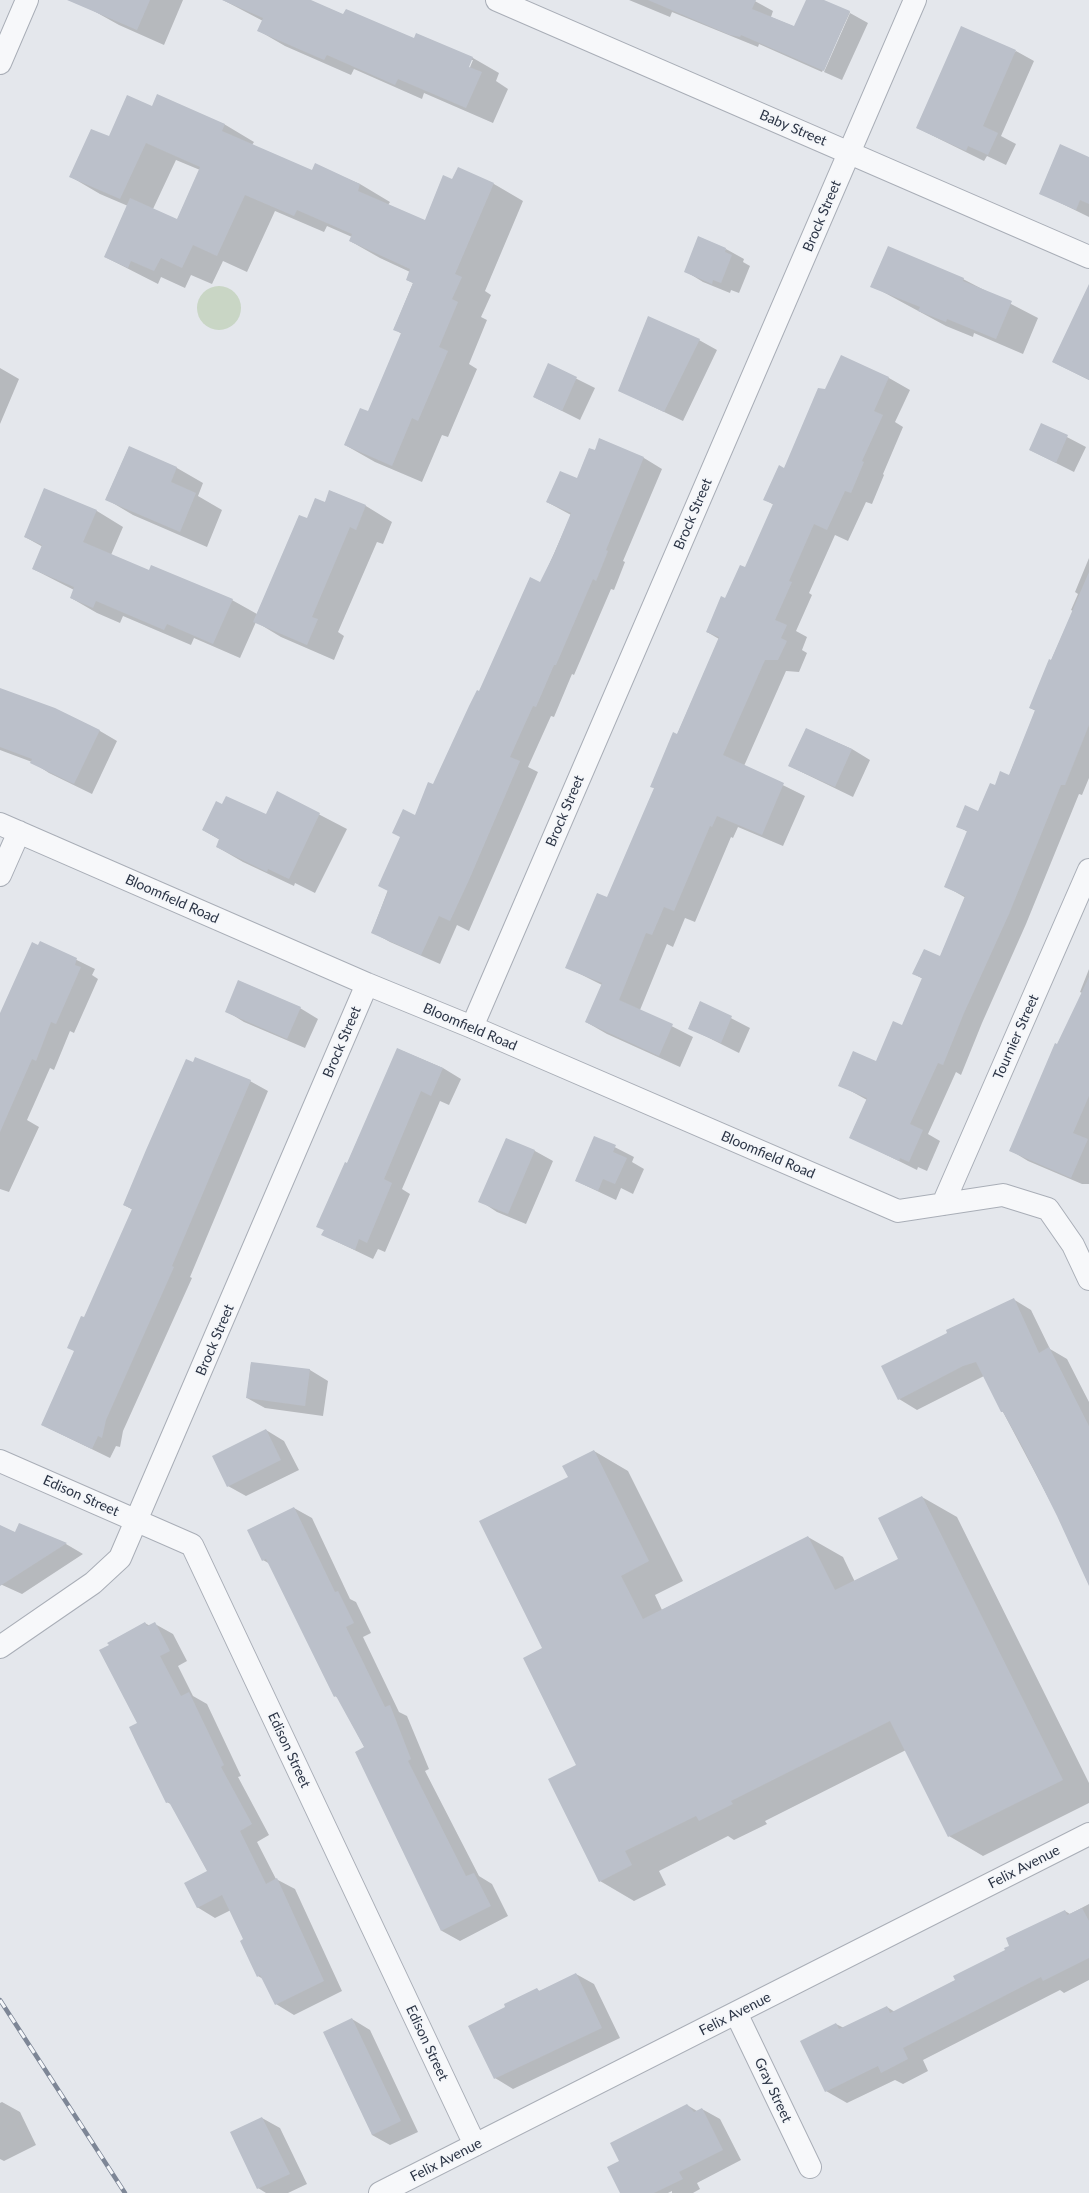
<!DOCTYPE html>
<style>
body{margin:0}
canvas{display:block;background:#e4e7ec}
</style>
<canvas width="1089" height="2193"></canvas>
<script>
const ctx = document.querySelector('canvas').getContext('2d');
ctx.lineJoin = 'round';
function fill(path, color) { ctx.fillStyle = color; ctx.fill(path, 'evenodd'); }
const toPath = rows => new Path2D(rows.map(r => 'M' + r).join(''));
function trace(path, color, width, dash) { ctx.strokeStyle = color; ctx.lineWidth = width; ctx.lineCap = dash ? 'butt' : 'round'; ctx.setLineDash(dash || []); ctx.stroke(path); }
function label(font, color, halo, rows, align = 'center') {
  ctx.font = font + ' Lato,sans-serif'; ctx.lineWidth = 3.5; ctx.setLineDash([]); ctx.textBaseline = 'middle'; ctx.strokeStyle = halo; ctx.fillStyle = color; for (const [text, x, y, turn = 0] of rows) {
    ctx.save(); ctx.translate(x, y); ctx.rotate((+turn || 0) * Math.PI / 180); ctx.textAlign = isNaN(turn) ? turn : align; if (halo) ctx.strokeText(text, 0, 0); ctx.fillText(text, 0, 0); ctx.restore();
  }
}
fill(toPath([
 '197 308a22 22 0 1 1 44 0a22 22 0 1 1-44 0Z'
]), '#c9d6c5');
fill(toPath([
 [97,0,183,0,164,45,119,25,92,10],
 [223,0,309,0,344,15,415,39,417,34,473,58,499,73,496,81,508,89,493,123,424,93,422,99,354,69,351,75,285,46,259,31,263,21],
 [471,60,473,60,468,72,466,71],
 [629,0,753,0,773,11,771,17,795,27,807,0,822,0,850,12,822,72,759,44,758,47,672,12,670,17],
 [850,13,868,23,842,80,824,72],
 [1016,51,1034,61,1001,136,1016,144,1006,165,987,156,984,161,917,128],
 [153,107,224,124,254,142,252,145,312,171,315,165,360,184,390,202,388,205,425,222,453,180,494,184,523,201,485,291,491,295,481,317,487,320,469,364,477,369,448,437,442,435,422,482,375,462,345,445,368,413,402,334,394,329,413,283,407,280,410,272,380,258,350,241,352,237,327,226,324,232,275,211,247,272,223,261,212,284,191,275,185,288,161,277,158,284,105,257,128,206,100,194,71,177,109,138],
 [176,160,200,170,177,220,153,209],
 [1089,158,1089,217,1040,193],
 [726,249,744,259,743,262,750,266,739,293,731,290,730,293,703,282,685,271],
 [963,279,1038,318,1023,354,974,333,973,337,946,326,872,286],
 [1089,311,1089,380,1053,362],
 [699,340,717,350,683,421,620,391],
 [841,357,889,378,910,390,895,422,903,427,883,474,884,475,872,504,866,502,848,541,835,535,809,593,812,595,796,631,807,637,802,650,807,653,799,672,786,671,744,766,805,796,783,846,738,827,733,838,731,837,695,922,685,918,673,947,667,944,640,1010,693,1037,680,1067,607,1034,586,1022,602,985,566,967,608,898,655,788,651,787,677,735,719,639,707,632,745,569,774,505,764,499,785,469,826,390],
 [549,365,595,388,580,420,534,397],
 [0,368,19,379,0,424],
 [1042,424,1086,447,1074,472,1030,450],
 [600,439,644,458,662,469,623,561,625,562,614,590,611,589,574,675,572,674,554,717,551,716,528,767,538,772,469,931,457,925,440,964,390,942,372,932,416,816,433,786,480,692,541,583,571,515,547,502,578,479,595,451],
 [129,447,177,468,203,483,198,496,222,510,207,547,133,515,106,499],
 [45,489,97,511,123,527,111,555,149,571,232,600,257,614,307,520,325,503,330,491,366,506,392,522,383,544,377,542,338,632,344,636,334,660,281,637,256,622,240,658,194,638,191,645,123,616,120,623,97,613,71,598,74,590,33,569,43,547,25,537],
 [1089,558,1089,778,1082,795,1079,794,1026,924,982,1023,961,1075,956,1072,928,1134,940,1141,927,1171,918,1167,917,1170,850,1137,867,1100,840,1085,876,1063,903,1026,923,979,914,974,940,957,966,898,945,886,968,832,957,826,978,812,995,786,1009,776,1036,711,1030,708,1073,611,1071,610,1078,594,1075,592],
 [0,689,100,731,117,741,92,794,49,773,32,762,0,750],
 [806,729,852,749,870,760,853,797,789,766],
 [278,793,347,829,315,893,295,883,294,886,243,862,217,847,220,840,203,830,223,805,267,815],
 [40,942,95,969,92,975,98,979,74,1033,70,1031,54,1070,50,1068,27,1120,39,1127,9,1192,0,1189,0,1030],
 [1089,969,1089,1184,1082,1184,1028,1161,1010,1150,1082,993,1080,992],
 [700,1002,750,1028,739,1053,689,1028],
 [300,1008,318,1019,305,1048,244,1022,226,1011],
 [398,1049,443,1068,461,1079,449,1105,440,1101,402,1189,410,1194,385,1252,378,1249,373,1259,323,1235,325,1230,317,1226,347,1164],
 [193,1063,250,1081,268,1091,190,1277,192,1278,123,1431,120,1447,116,1446,110,1458,42,1425,75,1351,84,1319,133,1210,124,1205],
 [595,1137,634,1157,632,1162,644,1169,633,1194,621,1188,616,1200,576,1181],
 [506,1139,535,1151,553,1161,526,1224,497,1212,480,1201],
 [1013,1299,1031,1310,1050,1349,1067,1359,1089,1402,1089,1567,1058,1516,984,1376,917,1410,899,1399],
 [251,1363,310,1370,328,1381,323,1416,265,1408,247,1398],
 [266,1430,284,1441,299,1470,246,1496,228,1486],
 [594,1451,628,1471,683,1581,655,1595,662,1610,808,1537,843,1557,855,1582,899,1559,922,1497,957,1517,1089,1783,1089,1803,983,1856,949,1836,906,1750,765,1821,767,1824,734,1840,728,1836,659,1871,666,1885,634,1901,600,1881,578,1766,543,1649,569,1477],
 [294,1508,312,1518,350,1599,356,1602,371,1633,363,1637,399,1712,407,1716,429,1769,425,1771,479,1876,492,1884,508,1916,460,1941,442,1931,356,1752,365,1748,338,1698,335,1696,270,1564,263,1560],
 [20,1524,66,1544,83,1554,22,1594,0,1584,0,1526,16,1533],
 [145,1623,150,1626,155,1624,173,1634,187,1661,178,1666,193,1696,207,1704,241,1776,238,1777,269,1835,257,1842,276,1879,295,1889,342,1991,294,2015,276,2004,263,1979,258,1976,245,1940,231,1910,215,1918,197,1907,208,1872,172,1805,167,1802,138,1723],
 [1089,1904,1089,1980,1064,1993,1060,1990,923,2060,928,2071,903,2084,895,2080,847,2103,826,2091,836,2024,844,2028,887,2007,895,2012,956,1980,1007,1951,1065,1911,1070,1914],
 [576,1974,594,1984,620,2038,513,2089,495,2078,507,2008,537,1990,540,1991],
 [352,2019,370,2030,418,2132,390,2145,372,2135],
 [2,2102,20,2112,36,2145,4,2161,0,2159,0,2103],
 [687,2105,697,2111,702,2109,720,2119,741,2160,697,2183,700,2189,693,2193,672,2193,672,2191,668,2193,621,2193,620,2162],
 [262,2118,280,2128,307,2184,288,2193,266,2193,258,2188]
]), '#0003');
fill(toPath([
 [67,0,150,0,137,30],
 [222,0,311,0,343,14,346,9,414,38,416,33,473,57,469,67,482,72,466,108,398,79,395,85,327,55,324,60,257,31,263,18],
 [648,0,756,0,752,9,794,26,806,0,824,0,850,11,824,71,741,35,740,37,730,35],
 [961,26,1016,50,983,126,998,133,988,155,968,146,966,151,916,128],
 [157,94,225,124,222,131,312,170,315,163,360,184,358,191,425,220,443,175,452,179,458,167,494,183,455,274,462,277,452,299,458,302,439,347,448,351,418,421,412,418,392,466,344,445,360,408,368,411,401,333,393,330,413,283,406,280,410,269,349,241,352,234,297,210,294,216,245,195,217,256,193,245,182,268,161,258,154,271,131,261,128,268,104,257,130,198,177,219,200,167,146,143,120,199,69,177,91,129,109,136,127,95,152,106],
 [1060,144,1089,157,1089,204,1080,200,1076,210,1039,194],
 [698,236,726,248,725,252,732,255,721,283,713,280,712,284,684,272],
 [888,246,964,278,963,281,1012,301,996,339,947,319,946,322,918,311,920,307,870,287],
 [1089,284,1089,380,1052,362],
 [648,316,700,339,664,412,618,391],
 [841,355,889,377,874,411,883,415,862,461,864,462,851,493,845,491,827,530,814,524,789,581,792,582,775,620,787,625,781,638,787,641,778,660,765,660,723,755,784,783,762,835,717,816,712,827,710,826,674,911,664,907,652,935,646,933,619,1000,673,1024,659,1056,585,1022,602,983,565,968,597,893,607,897,654,788,650,787,673,732,677,734,719,637,706,632,721,596,725,598,740,565,745,567,773,504,763,500,779,465,784,468,818,388,825,389],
 [548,363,577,377,562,411,533,397],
 [1041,423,1068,435,1056,463,1029,450],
 [599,438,644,457,606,550,608,551,596,581,593,579,556,665,554,665,536,707,533,706,510,757,520,761,469,880,450,921,439,916,421,955,371,933,388,891,378,886,400,837,392,833,403,809,415,815,428,782,433,784,469,706,477,690,479,691,530,577,540,582,554,554,571,513,546,502,560,471,577,478,589,448,595,450],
 [129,446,177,467,171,482,196,493,180,532,105,500],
 [44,488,97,510,83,542,149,570,151,565,233,599,213,644,167,624,164,630,96,601,93,608,70,598,74,587,32,569,42,545,24,537],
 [329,490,366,505,356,530,350,527,312,617,318,619,307,645,253,622,299,515,307,518,315,498,325,502],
 [1089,572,1089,725,1065,785,1061,785,1009,914,964,1013,943,1065,938,1063,910,1124,923,1130,909,1162,900,1158,899,1161,849,1138,867,1098,838,1086,853,1051,876,1061,893,1021,902,1025,922,978,912,974,924,949,940,956,965,896,944,887,967,831,956,827,965,805,978,811,990,783,995,785,1000,771,1009,775,1035,710,1029,708,1049,659,1051,660],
 [0,688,55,708,100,730,74,784,30,763,32,759,0,747],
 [806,728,852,749,835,787,788,766],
 [277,791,320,813,289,879,268,869,267,872,216,847,219,839,202,830,216,801,222,804,226,796,266,814],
 [40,941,77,958,75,965,81,967,56,1024,51,1022,36,1061,32,1059,0,1132,0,1013,32,942,38,945],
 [1089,977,1089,1096,1073,1133,1088,1139,1071,1178,1009,1151,1055,1043,1057,1044],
 [238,980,301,1007,287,1039,225,1012],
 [700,1001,732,1016,721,1043,688,1029],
 [397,1048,443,1068,431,1096,421,1091,384,1179,392,1183,367,1243,359,1239,355,1250,321,1235,324,1230,316,1227,345,1162,347,1163],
 [195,1057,251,1080,172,1266,174,1267,106,1420,102,1438,98,1436,92,1449,41,1425,74,1351,67,1348,81,1316,84,1317,132,1209,123,1205,146,1150,186,1059,193,1062],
 [594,1136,616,1145,613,1152,627,1158,615,1184,603,1179,598,1191,575,1181],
 [506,1138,535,1150,508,1214,478,1202],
 [1014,1298,1039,1353,1049,1347,1089,1426,1089,1586,1057,1516,1023,1448,1003,1412,1001,1412,976,1362,963,1366,898,1400,881,1366,947,1333,946,1330],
 [251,1362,310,1369,305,1406,246,1398],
 [266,1429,281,1460,227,1487,212,1456],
 [594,1450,649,1561,621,1576,643,1619,808,1536,835,1590,898,1559,878,1518,922,1496,1063,1780,948,1837,890,1721,731,1801,733,1804,699,1821,696,1816,625,1851,632,1865,599,1882,548,1779,576,1765,523,1658,542,1648,479,1521,568,1477,562,1466],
 [294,1507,335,1592,338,1591,354,1623,346,1627,385,1707,390,1705,411,1759,408,1761,466,1876,474,1873,491,1906,441,1931,355,1752,364,1747,336,1696,334,1697,266,1559,262,1561,247,1530],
 [19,1523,67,1543,0,1586,0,1525,15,1532],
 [145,1622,147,1626,155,1622,170,1651,160,1656,181,1696,189,1692,224,1765,221,1767,252,1824,240,1831,266,1884,277,1878,324,1981,275,2005,260,1975,257,1977,240,1941,243,1939,222,1895,197,1908,184,1883,207,1871,169,1802,166,1803,137,1744,129,1727,137,1723,99,1650,109,1645,107,1643],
 [1082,1908,1089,1921,1089,1958,1043,1981,1041,1977,903,2048,908,2059,881,2073,878,2066,825,2092,800,2041,836,2023,839,2029,887,2006,890,2013,955,1980,953,1976,1005,1950,1004,1948,1009,1946,1006,1938,1065,1910,1067,1915],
 [576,1973,602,2028,494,2079,468,2026,505,2007,504,2004,537,1988,539,1991],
 [352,2018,401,2121,372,2135,323,2032],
 [687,2104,694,2112,702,2108,723,2150,679,2172,683,2179,654,2193,620,2193,607,2167,619,2161,610,2143],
 [262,2117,290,2174,257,2189,230,2132]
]), '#bbc0ca');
const minor = toPath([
 [497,0,1089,257],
 [0,63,27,0],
 [0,824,367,984,472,1027,898,1211,1003,1195,1048,1209,1073,1245,1089,1279],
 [0,875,19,832],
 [472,1027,915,0],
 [943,1204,1089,870],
 [0,1461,192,1545,475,2145],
 [0,1647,93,1583,120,1558,367,984],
 [736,2013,810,2167],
 [380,2193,1089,1834]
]);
trace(minor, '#a9aeb7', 24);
trace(minor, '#f7f8fa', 22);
const rail = toPath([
 [0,2000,125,2193]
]);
trace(rail, '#7d8696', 4.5);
trace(rail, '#f4f6f9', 3, [9]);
label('14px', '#2b3445', '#f4f6f9', [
 ["Baby Street",793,128,23],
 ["Brock Street",822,216,-67],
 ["Brock Street",693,514,-67],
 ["Brock Street",565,811,-67],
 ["Bloomfield Road",172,899,24],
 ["Bloomfield Road",470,1027,23],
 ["Tournier Street",1016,1037,-66],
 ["Brock Street",342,1042,-67],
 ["Bloomfield Road",768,1155,23],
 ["Brock Street",215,1340,-67],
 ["Edison Street",81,1496,24],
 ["Edison Street",289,1750,65],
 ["Felix Avenue",1024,1867,-27],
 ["Felix Avenue",735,2014,-27],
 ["Edison Street",427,2043,65],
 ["Gray Street",773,2090,65],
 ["Felix Avenue",446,2160,-27]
]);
</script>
